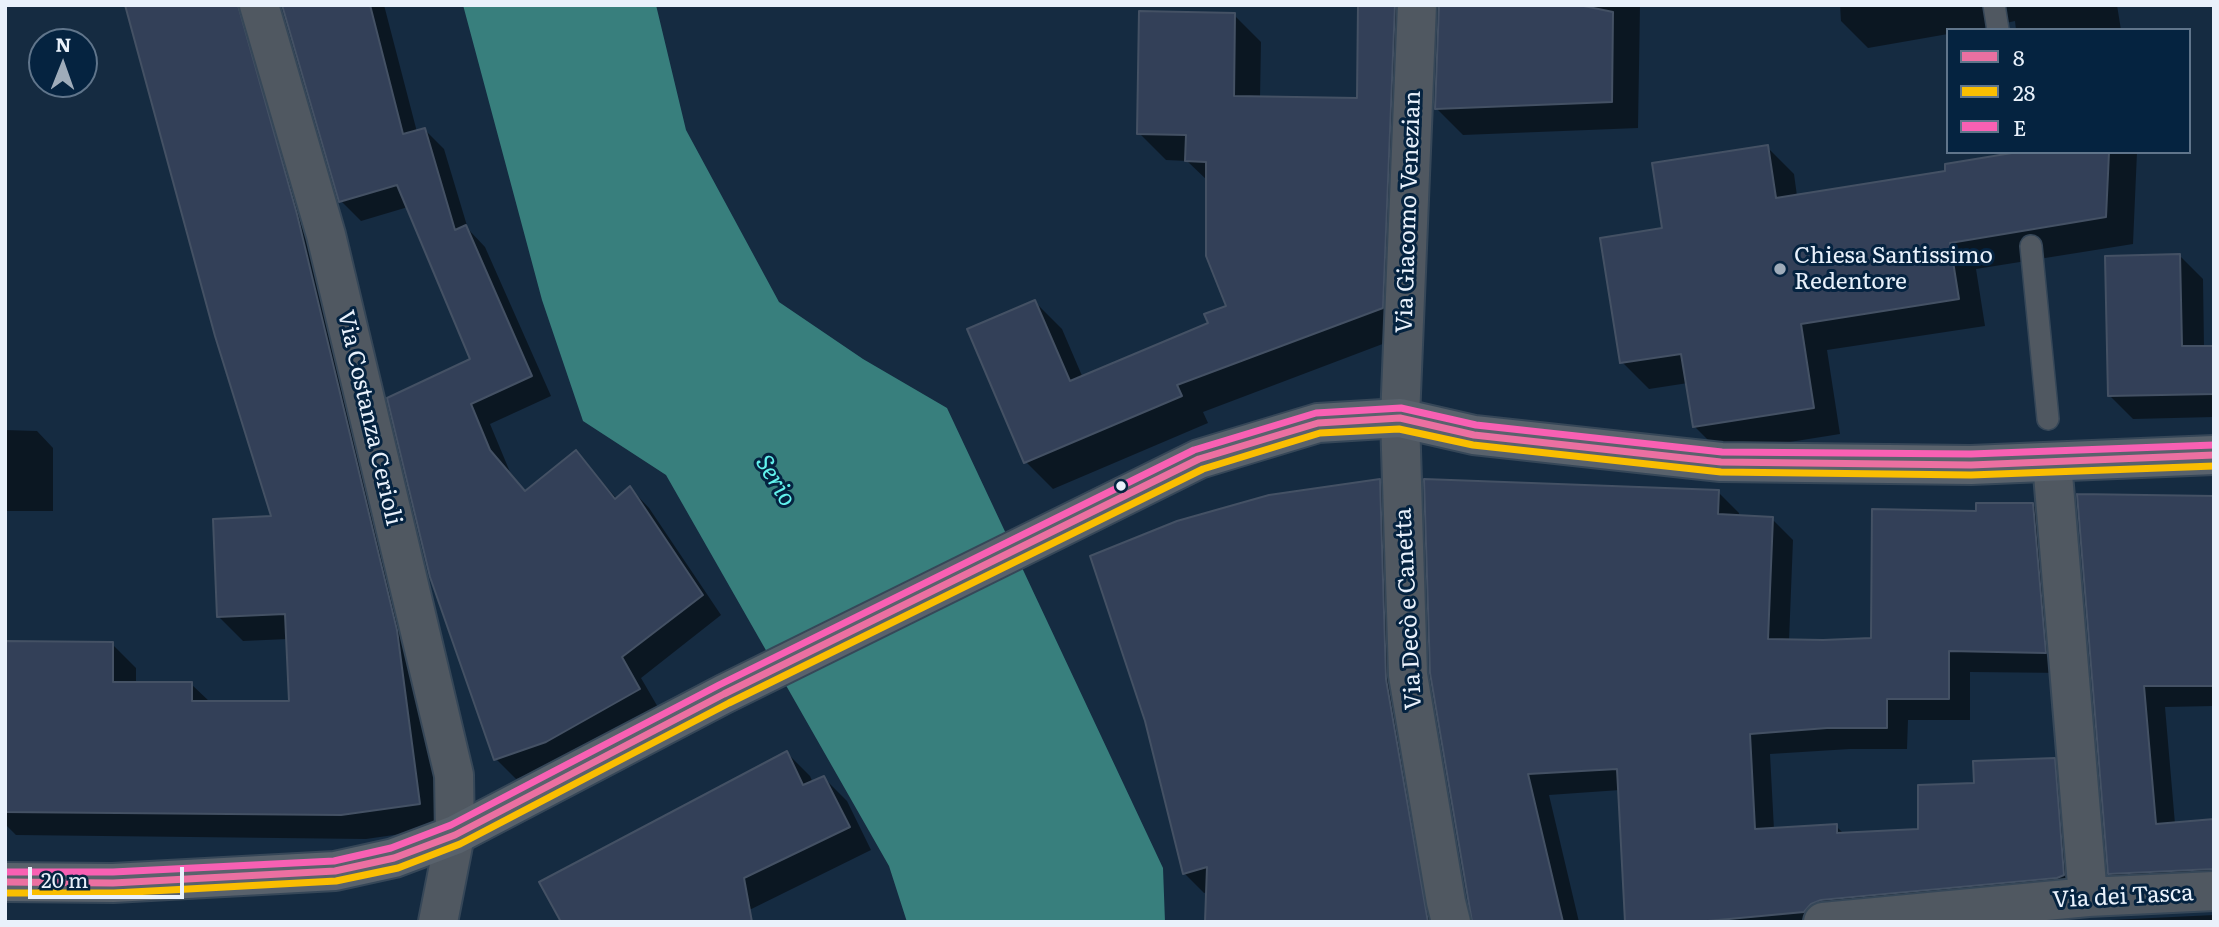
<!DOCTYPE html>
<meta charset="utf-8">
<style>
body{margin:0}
#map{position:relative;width:2219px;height:927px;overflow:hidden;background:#152b41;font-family:Literata,serif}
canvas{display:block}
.frame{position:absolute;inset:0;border:7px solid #e9f1fb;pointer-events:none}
.legend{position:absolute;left:1946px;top:28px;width:245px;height:126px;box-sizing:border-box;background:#052340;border:2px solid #60758b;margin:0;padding:9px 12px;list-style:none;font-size:21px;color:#e9f1fb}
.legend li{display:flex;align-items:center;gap:14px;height:35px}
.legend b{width:35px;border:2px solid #60758b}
.north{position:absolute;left:28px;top:28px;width:70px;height:70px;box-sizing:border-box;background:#052340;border:2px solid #60758b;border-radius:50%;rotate:1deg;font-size:19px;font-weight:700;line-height:28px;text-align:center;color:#e9f1fb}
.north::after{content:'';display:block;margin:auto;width:24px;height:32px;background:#9facba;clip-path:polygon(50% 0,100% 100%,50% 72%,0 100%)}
.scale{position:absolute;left:28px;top:867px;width:156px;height:32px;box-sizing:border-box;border:4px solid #e9f1fb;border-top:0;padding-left:9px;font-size:21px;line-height:24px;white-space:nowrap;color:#e9f1fb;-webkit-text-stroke:5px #052340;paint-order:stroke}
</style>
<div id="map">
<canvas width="2219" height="927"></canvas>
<div class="frame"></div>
<ul class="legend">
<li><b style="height:9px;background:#eb70a1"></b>8</li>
<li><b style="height:9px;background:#fabe01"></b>28</li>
<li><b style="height:9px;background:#f860b3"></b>E</li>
</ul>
<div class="north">N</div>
<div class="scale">20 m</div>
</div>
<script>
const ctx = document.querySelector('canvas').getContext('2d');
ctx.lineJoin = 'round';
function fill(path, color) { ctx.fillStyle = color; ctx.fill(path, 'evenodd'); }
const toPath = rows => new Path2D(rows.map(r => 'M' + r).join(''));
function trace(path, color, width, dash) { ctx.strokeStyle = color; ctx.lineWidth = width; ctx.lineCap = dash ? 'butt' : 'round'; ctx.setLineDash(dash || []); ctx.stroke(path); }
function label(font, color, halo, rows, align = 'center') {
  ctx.font = font + ' Literata,serif'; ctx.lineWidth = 6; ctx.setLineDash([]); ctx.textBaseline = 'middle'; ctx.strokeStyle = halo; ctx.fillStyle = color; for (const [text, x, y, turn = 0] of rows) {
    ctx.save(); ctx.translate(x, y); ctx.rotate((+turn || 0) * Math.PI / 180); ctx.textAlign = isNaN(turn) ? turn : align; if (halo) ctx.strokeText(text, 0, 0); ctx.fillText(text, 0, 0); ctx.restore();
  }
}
fill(toPath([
 [463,5,656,5,686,130,779,302,863,359,947,408,1163,868,1165,922,907,922,889,866,666,475,583,421,542,300]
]), '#387f7d');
fill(toPath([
 [127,5,256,5,421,655,443,828,366,839,16,835,5,824,5,643,112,644,136,668,136,684,191,684,210,702,291,703,288,639,243,641,219,617,273,518],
 [284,5,384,5,417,132,424,129,444,149,468,229,485,247,551,396,490,424,510,472,526,492,576,452,617,499,630,488,649,508,721,615,641,678,659,709,566,761,516,779,496,759,431,577,472,360,408,207,361,221,341,201],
 [1360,5,1640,5,1638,128,1463,135,1436,108,1440,11,1433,12,1409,334,1203,412,1208,423,1053,489,1026,462,1035,302,1062,329,1083,378,1210,324,1228,307,1208,181,1187,161,1166,160,1139,133,1234,15,1261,42,1260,98,1358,100],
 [1840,5,2117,5,2121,30,2016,30,2015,21,1975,30,1948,30,1948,34,1868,48,1841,21],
 [1767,147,1794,174,1797,196,1947,173,2028,152,2137,152,2133,244,1976,269,1985,326,1827,350,1840,434,1721,453,1694,426,1688,383,1649,389,1622,362,1664,230],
 [2180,256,2203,279,2204,347,2214,347,2214,417,2133,419,2110,396],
 [5,430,37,431,53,448,53,511,5,511],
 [1379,481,1399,501,1443,922,1207,922,1208,892,1204,893,1184,873],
 [1718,492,1739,513,1739,517,1772,519,1793,540,1789,641,1873,639,1978,513,2033,505,2054,526,2066,673,1970,672,1970,720,1908,720,1907,749,1850,749,1770,754,1774,830,1836,826,1844,834,1920,830,1976,785,2054,760,2075,782,2085,898,1840,922,1627,922,1620,790,1549,795,1579,922,1474,922,1432,673],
 [2079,496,2214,497,2214,706,2165,707,2175,824,2214,820,2214,891,2131,895,2110,873],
 [787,753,810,776,813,783,824,778,847,801,871,850,725,922],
 [2214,915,2214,922,2077,922,2090,921]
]), '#0007');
const building = toPath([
 [125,5,238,5,297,214,397,630,420,804,341,815,5,812,5,641,113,642,113,682,192,682,192,701,289,701,285,614,217,617,213,519,271,516,215,336,125,5],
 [282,5,370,5,403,134,425,128,455,230,466,225,532,376,471,404,490,450,525,491,576,450,615,499,630,486,703,595,622,657,640,689,546,742,494,760,430,577,387,398,470,359,397,185,339,202,282,5],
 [1358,5,1395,5,1383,308,1177,385,1182,396,1024,463,967,329,1035,300,1070,381,1208,323,1204,314,1226,306,1206,256,1206,162,1185,161,1186,135,1137,134,1139,11,1235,13,1234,96,1357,98,1358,5],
 [1439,5,1579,5,1613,12,1612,102,1435,109,1439,5],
 [1768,145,1776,198,1945,171,1945,164,2018,152,2109,152,2106,217,1950,243,1959,299,1801,324,1814,408,1693,427,1681,354,1620,363,1600,238,1662,228,1652,163,1768,145],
 [2180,254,2182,346,2214,346,2214,394,2108,396,2105,256,2180,254],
 [1380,479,1386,679,1428,922,1205,922,1207,867,1183,874,1145,721,1090,556,1177,521,1269,495,1380,479],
 [1424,479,1719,490,1718,514,1773,517,1768,639,1823,640,1871,638,1872,509,1976,511,1976,503,2033,503,2046,653,1949,651,1949,699,1887,699,1887,728,1827,728,1750,734,1755,829,1837,824,1837,833,1918,829,1918,785,1974,783,1973,761,2055,758,2064,875,2057,878,1821,900,1811,904,1804,912,1697,922,1625,922,1617,769,1528,774,1563,922,1472,922,1430,673,1424,479],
 [2077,494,2214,496,2214,686,2144,686,2156,824,2214,819,2214,869,2108,874,2077,494],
 [787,751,803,785,824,776,850,827,744,878,752,922,561,922,539,882,787,751]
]);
fill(building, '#334058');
trace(building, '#445164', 2);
const lane = toPath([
 [1994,5,1998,30],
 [2031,246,2048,419]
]);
const street = toPath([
 [259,5,326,235,454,775,455,835,438,922],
 [1417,5,1400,418,1408,675,1446,902,1451,922],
 [2052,462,2088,897],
 [1823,922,2088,897,2214,891]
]);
const secondary = toPath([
 [5,882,113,883,335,871,394,858,455,835,724,694,1199,459,1318,423,1400,418,1474,435,1721,462,1971,465,2214,455]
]);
trace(lane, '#364758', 24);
trace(street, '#364758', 42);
trace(secondary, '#364758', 42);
trace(lane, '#505861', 21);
trace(street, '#505861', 38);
trace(secondary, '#59626c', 38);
trace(toPath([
 [5,882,113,883,335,871,394,858,455,835,724,694,1199,459,1318,423,1400,418,1474,435,1721,462,1971,465,2214,455]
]), '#eb70a1', 7);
trace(toPath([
 [5,893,114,893,336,881,398,868,460,844,729,703,1203,469,1320,433,1399,429,1473,445,1721,472,1971,475,2214,466]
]), '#fabe01', 7);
trace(toPath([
 [5,872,113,872,334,861,391,848,451,825,719,685,1194,450,1316,413,1401,408,1476,425,1722,452,1971,454,2214,445]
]), '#f860b3', 7);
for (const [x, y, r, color] of [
 [1780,269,7,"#9facba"],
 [1121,486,6,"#e9f1fb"]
]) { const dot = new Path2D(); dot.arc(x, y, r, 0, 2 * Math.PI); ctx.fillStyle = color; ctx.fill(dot); trace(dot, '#052340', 2.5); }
label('23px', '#e9f1fb', '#052340', [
 ["Via Giacomo Venezian",1409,212,-88],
 ["Via Costanza Cerioli",369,418,77],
 ["Via Decò e Canetta",1409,609,-93],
 ["Via dei Tasca",2123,897,-3]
]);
label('23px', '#e9f1fb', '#052340', [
 ["Chiesa Santissimo",1794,256],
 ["Redentore",1794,282]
], 'left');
label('italic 24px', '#62f3ee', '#052340', [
 ["Serio",775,481,59]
]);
</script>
